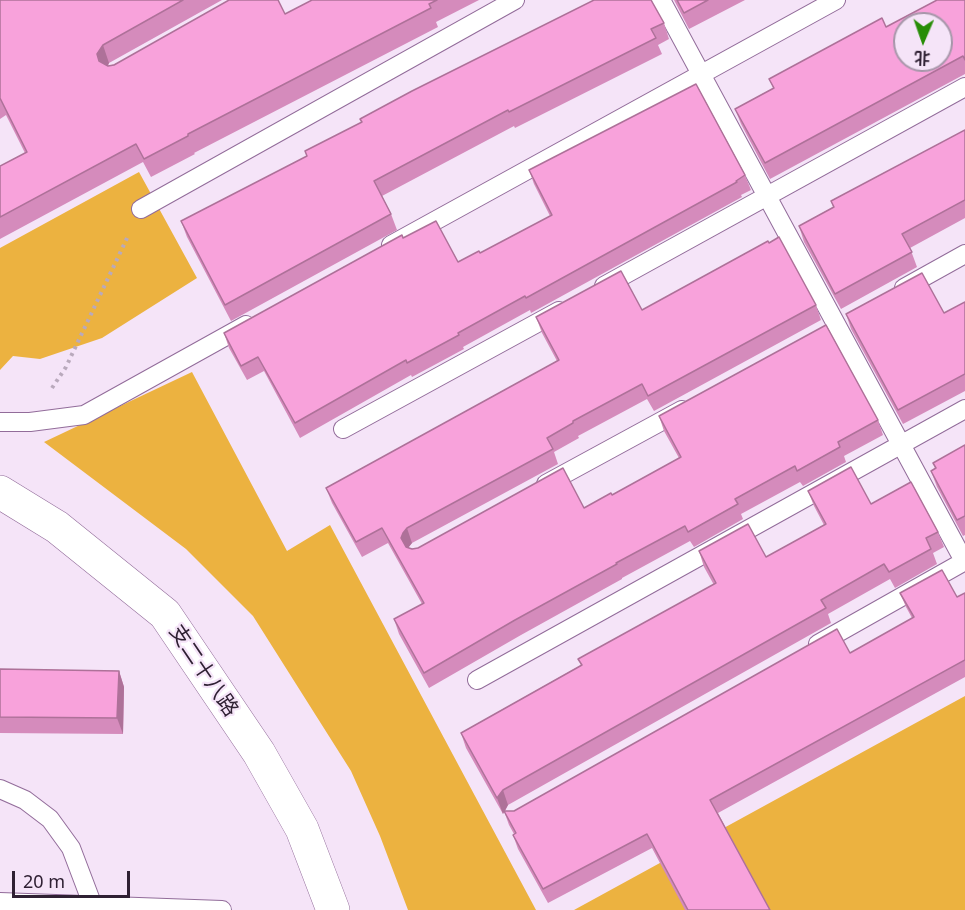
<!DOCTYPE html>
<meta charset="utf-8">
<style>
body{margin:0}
#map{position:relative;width:965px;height:910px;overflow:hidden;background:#f5e4f8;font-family:"Noto Sans","Noto Sans SC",sans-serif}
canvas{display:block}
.north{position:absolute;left:893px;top:12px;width:60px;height:60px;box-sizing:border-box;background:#f5e4f8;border:2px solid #a696a9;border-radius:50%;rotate:182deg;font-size:16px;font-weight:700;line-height:24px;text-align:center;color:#2f2033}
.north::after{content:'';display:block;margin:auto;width:21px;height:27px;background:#288d07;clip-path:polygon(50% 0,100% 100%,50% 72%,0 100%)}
.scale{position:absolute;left:12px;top:871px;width:118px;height:27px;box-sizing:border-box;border:3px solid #2f2033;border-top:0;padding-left:8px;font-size:18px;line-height:21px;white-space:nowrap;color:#2f2033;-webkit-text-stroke:4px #f5e4f8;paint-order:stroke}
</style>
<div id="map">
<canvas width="965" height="910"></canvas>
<div class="north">北</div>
<div class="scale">20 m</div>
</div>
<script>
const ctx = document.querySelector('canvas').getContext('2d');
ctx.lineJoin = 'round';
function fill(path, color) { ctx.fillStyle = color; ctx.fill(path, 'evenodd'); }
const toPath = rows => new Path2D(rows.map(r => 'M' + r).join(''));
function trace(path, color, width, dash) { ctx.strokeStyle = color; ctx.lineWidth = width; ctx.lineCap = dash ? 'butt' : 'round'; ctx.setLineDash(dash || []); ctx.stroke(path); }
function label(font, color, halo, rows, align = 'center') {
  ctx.font = font + ' "Noto Sans","Noto Sans SC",sans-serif'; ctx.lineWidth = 4.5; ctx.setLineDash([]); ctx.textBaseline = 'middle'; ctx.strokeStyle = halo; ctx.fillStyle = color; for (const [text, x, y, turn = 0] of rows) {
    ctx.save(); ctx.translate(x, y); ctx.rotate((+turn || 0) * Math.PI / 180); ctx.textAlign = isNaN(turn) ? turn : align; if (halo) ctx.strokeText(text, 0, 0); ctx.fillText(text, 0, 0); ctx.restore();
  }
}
fill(toPath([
 [139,172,197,278,102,338,40,359,13,356,0,370,0,248],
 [192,372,287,551,330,525,536,910,408,910,380,836,351,771,253,616,186,549,44,442],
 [965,696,965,910,574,910]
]), '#ecb240');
const service = toPath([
 [661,0,964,561],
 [141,209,515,0],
 [391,245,836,0],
 [604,286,965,87],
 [904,288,965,254],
 [0,422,30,422,84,415,246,325],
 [343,429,559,311],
 [546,484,682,410],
 [818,644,965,561],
 [477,680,965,409],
 [0,789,25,800,50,819,71,848,93,906],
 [0,902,222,910]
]);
const tertiary = toPath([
 [0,492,57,527,165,614,259,753,302,829,333,910]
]);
trace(service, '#926c9a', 20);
trace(tertiary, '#926c9a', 34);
trace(toPath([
 [52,388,66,367,129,234]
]), '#b9a9bc', 4, [3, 4.5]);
trace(service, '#fff', 18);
trace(tertiary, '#fff', 33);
fill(toPath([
 [0,0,222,0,109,63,108,66,285,14,312,0,479,0,436,22,438,27,194,153,195,154,151,177,143,162,0,239,0,166,25,153,6,115,0,119],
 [674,0,745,0,689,29],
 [965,0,965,74,770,179,741,124,735,109,773,88,769,79,886,27],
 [664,23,669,39,658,45,662,54,515,128,514,126,382,196,391,214,397,230,231,321,187,237,181,221,307,156,305,151],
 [965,130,965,218,910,248,917,267,841,309,804,242,799,226,833,207,831,201],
 [529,170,745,175,751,190,741,195,742,197,531,313,530,310,463,347,464,349,412,377,411,375,300,438,264,371,247,380,229,348,224,333,403,238,458,262,480,253,550,216,534,184],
 [965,302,965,391,903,424,851,329,846,314,944,313],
 [816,305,821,320,654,411,647,399,578,436,579,438,554,452,558,464,412,543,408,548,412,549,584,508,612,495,679,458,664,431,659,416,878,420,883,435,844,456,846,462,803,486,800,482,741,514,743,519,694,547,690,541,622,578,622,579,521,635,429,688,399,634,394,619,422,604,388,543,362,557,332,503,326,488,557,361,542,333,536,317,642,310],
 [965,445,965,535,963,536,937,487,931,471,935,468,933,463],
 [808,491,871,504,938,532,944,547,933,553,937,564,895,588,890,579,828,614,831,623,508,805,505,811,514,811,850,653,912,618,906,607,900,593,957,597,965,593,965,677,718,813,770,910,685,910,652,848,548,903,518,849,513,835,514,834,509,825,504,811,503,814,466,748,461,733,581,665,578,659,714,585,704,567,699,551,766,557,824,525,814,506],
 [0,669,119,671,124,687,123,734,0,733]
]), '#d58bbc');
fill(toPath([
 [103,45,109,63,104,72,97,54],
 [407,528,412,543,408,548,407,553,401,538,403,533],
 [119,671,124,687,123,734,117,718],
 [503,790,508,805,503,814,497,798]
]), '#ae7199');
const building = toPath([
 [0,0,183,0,103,45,97,54,99,61,108,66,114,65,229,0,278,0,285,14,312,0,437,0,429,4,431,8,188,134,188,136,144,159,136,144,0,217,0,166,27,152,0,98,0,0],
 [594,0,651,0,664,23,651,29,656,38,509,112,508,110,374,181,391,214,225,305,181,221,307,156,305,151,362,122,360,119,412,91,594,0],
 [677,0,708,0,684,13,677,0],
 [937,0,965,0,965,60,963,56,765,163,735,109,774,88,769,79,882,18,886,27,937,0],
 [905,24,941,24,941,60,905,60,905,24],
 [696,84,745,175,736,181,737,182,526,298,525,296,458,333,459,335,407,363,406,360,295,423,258,357,241,366,224,333,402,235,403,238,436,221,458,262,479,251,480,253,552,215,529,170,696,84],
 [965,130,965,200,902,234,912,252,835,294,799,226,834,207,831,201,965,130],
 [779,237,816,305,648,396,642,384,573,421,573,423,547,438,553,449,407,528,403,533,401,538,406,547,412,549,418,548,563,468,584,508,611,493,612,495,681,457,659,416,826,325,878,420,838,442,840,447,797,471,795,466,735,499,738,504,688,532,685,526,616,563,617,564,515,620,424,673,394,619,424,603,382,528,356,542,326,488,559,360,536,317,621,271,642,310,768,241,769,243,779,237],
 [922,273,944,313,965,302,965,374,898,410,846,314,922,273],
 [965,445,965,516,957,520,931,471,936,468,933,463,965,445],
 [851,467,871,504,911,482,938,532,926,538,931,549,889,572,884,564,821,600,826,608,503,790,497,798,461,733,582,665,578,659,716,583,699,551,748,524,766,557,826,524,808,491,851,467],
 [942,570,957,597,965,593,965,660,710,800,770,910,688,910,647,834,543,889,513,835,516,833,504,811,514,811,837,629,850,653,914,617,900,593,942,570],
 [0,669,119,671,117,718,0,717,0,669]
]);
fill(building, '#f8a2db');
trace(building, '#ae7199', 1.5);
label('21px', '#2f2033', '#f5e4f8', [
 ["支二十八路",203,671,56]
]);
</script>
